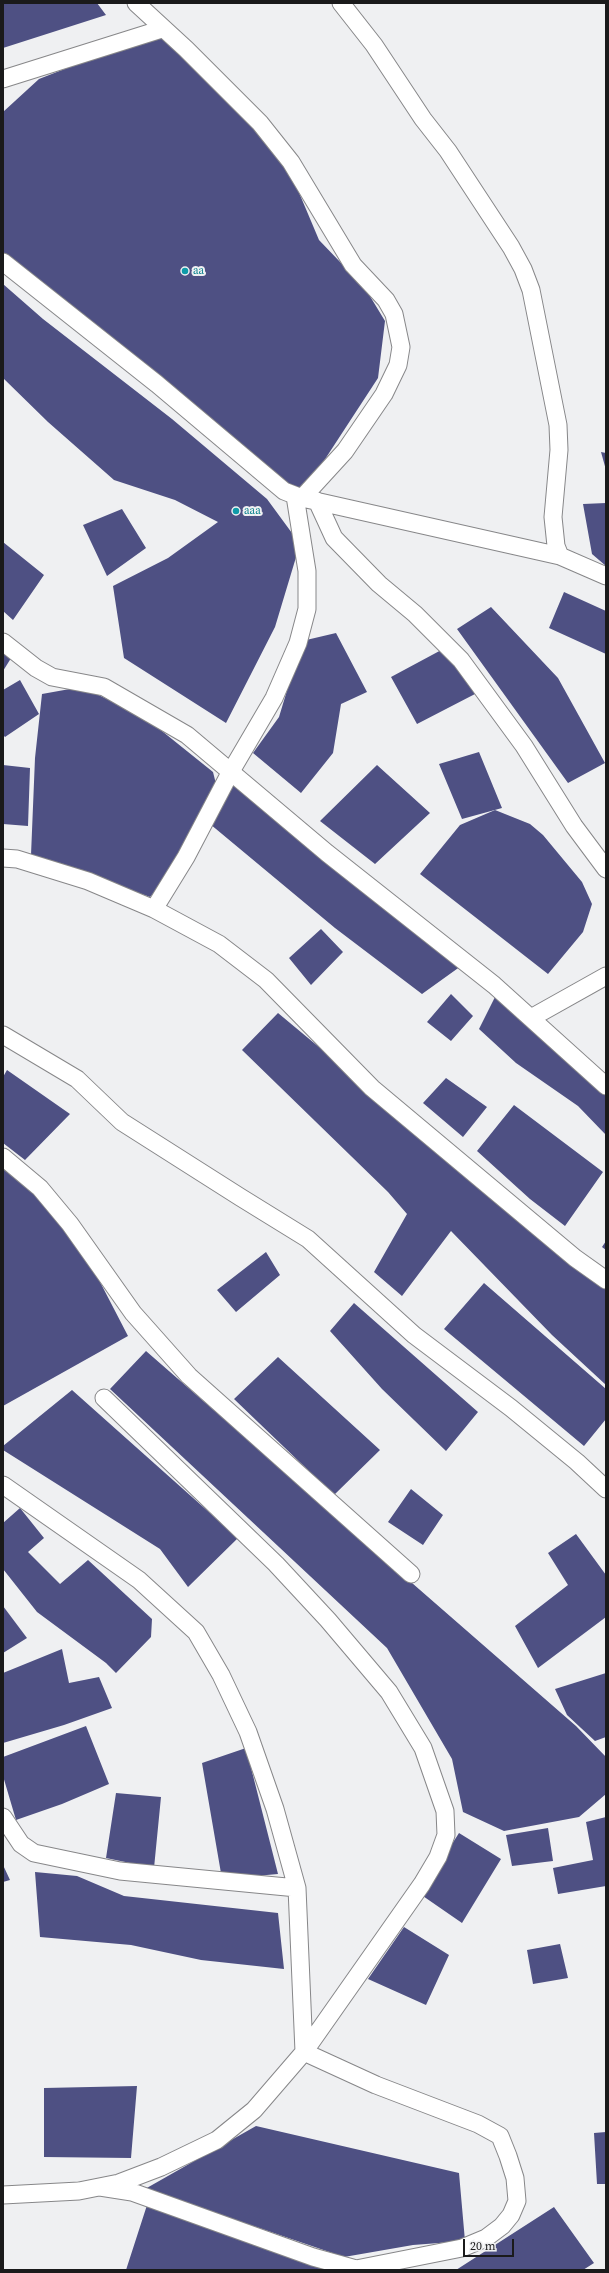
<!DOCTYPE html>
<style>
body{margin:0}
#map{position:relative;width:609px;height:2273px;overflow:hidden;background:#eff0f2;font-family:"Source Serif 4",serif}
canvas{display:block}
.frame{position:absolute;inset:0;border:4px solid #1a1a1b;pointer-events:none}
.scale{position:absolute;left:463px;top:2239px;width:51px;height:18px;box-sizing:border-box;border:2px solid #1a1a1b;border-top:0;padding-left:5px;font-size:12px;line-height:14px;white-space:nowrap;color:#1a1a1b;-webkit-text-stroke:3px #eff0f2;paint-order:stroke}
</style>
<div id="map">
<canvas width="609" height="2273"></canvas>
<div class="frame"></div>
<div class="scale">20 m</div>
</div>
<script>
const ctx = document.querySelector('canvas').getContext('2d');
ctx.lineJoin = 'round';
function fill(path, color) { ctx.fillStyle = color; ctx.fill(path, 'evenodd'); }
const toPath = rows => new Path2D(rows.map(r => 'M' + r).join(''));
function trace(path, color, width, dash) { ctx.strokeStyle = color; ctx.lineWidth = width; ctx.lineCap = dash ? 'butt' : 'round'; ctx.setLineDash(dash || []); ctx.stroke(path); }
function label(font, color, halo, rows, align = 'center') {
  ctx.font = font + ' "Source Serif 4",serif'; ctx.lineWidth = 4; ctx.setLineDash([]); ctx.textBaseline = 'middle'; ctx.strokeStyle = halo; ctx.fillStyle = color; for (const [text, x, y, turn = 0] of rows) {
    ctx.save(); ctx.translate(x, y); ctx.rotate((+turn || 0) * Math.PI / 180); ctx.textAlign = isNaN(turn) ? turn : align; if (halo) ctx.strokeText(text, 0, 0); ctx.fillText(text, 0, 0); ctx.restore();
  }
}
fill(toPath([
 [3,3,97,3,106,15,3,48],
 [159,32,226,95,292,176,319,240,365,288,385,321,378,378,301,496,55,300,3,253,3,112,39,79],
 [3,284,43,319,172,419,267,499,300,544,275,627,226,723,124,658,113,586,168,558,218,522,175,500,114,480,48,422,3,378],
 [601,452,606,453,606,470],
 [606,503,606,566,592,554,583,504],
 [122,509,146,548,107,576,83,525],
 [3,542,44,575,13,620,3,611],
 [564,592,606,611,606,654,549,628],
 [491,607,558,678,605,763,568,783,457,629],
 [336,633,367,692,341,704,333,753,301,793,253,753,279,717,302,641],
 [3,646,13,655,3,671],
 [445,648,475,694,417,724,391,677],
 [20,680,39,714,5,737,3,735,3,690],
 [81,687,142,715,213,772,217,788,172,872,150,897,31,855,35,758,42,694],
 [479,752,502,808,462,819,439,764],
 [3,765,30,768,28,826,3,824],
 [377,765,430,813,375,864,320,821],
 [234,783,461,966,422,994,335,928,210,824],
 [495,810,530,824,543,835,582,882,592,904,583,932,548,974,420,874,460,825],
 [321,929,343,952,311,985,289,958],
 [497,993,606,1093,606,1135,578,1106,516,1063,479,1029],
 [451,994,473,1016,451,1041,427,1022],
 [278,1013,606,1286,606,1385,552,1335,451,1231,402,1296,374,1272,407,1214,388,1192,242,1050],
 [7,1070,70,1114,25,1160,3,1143,3,1077],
 [446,1078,487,1107,463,1137,423,1103],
 [514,1105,603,1172,565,1226,530,1199,477,1151],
 [3,1166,34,1191,85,1253,128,1336,3,1406],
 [606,1241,606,1250,602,1247],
 [266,1252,280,1275,236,1312,217,1290],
 [484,1283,606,1389,606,1419,584,1446,444,1329],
 [354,1303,478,1412,446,1451,382,1389,330,1331],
 [146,1351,576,1726,606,1757,606,1794,579,1817,504,1831,463,1812,452,1759,387,1648,110,1389],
 [278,1357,380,1450,334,1495,234,1399],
 [72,1390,238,1538,188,1587,160,1549,3,1450,3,1446],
 [411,1489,443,1515,423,1545,388,1522],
 [20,1508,44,1538,28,1552,60,1584,88,1560,152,1619,151,1637,116,1673,106,1663,37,1612,3,1569,3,1523],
 [576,1534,606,1575,606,1617,538,1668,515,1626,568,1585,548,1553],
 [3,1606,27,1638,3,1653],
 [62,1649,69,1683,99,1677,112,1708,64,1725,3,1743,3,1673],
 [606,1673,606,1737,595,1741,567,1715,555,1689],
 [86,1726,109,1784,62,1804,16,1820,3,1776,3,1757],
 [246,1748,278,1874,222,1879,202,1763],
 [116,1793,161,1797,154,1868,106,1858],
 [606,1817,606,1886,558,1894,553,1868,593,1860,586,1822],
 [548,1828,553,1861,512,1866,506,1835],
 [459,1833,501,1859,462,1923,420,1894],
 [3,1865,10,1880,3,1882],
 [35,1872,77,1876,124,1896,278,1913,284,1969,201,1960,131,1945,40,1937],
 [404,1927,449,1955,426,2005,368,1979],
 [560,1944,568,1978,533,1984,527,1950],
 [137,2086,131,2158,44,2157,44,2088],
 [256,2126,459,2173,465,2241,413,2245,344,2257,145,2189],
 [606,2132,606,2184,597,2184,594,2133],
 [148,2202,335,2270,126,2270],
 [554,2207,594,2263,583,2270,456,2270]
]), '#4e5083');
const minor = toPath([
 [136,3,186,49,260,123,291,162,353,265,386,300,394,314,401,347,398,365,384,394,345,451,302,498],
 [341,3,374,45,423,119,448,151,511,247,523,269,531,290,558,425,559,450,553,517,556,546,560,556],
 [3,79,162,29],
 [3,262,157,384,284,491,302,498,560,556,606,576],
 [317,501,334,538,379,584,415,614,461,660,524,746,574,826,606,869],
 [3,642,36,668,52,677,104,687,187,735,327,853,494,985,606,1086],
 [3,858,17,859,88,881,154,909,219,944,266,980,372,1088,575,1258,606,1280],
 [154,909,186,857,230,773,274,698,298,643,307,609,307,571,295,496],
 [531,1018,606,976],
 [3,1035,77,1079,122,1122,240,1197,308,1239,414,1335,511,1408,577,1462,606,1489],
 [3,1157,40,1188,70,1224,133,1313,189,1376,411,1574],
 [3,1485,139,1580,196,1632,221,1675,248,1732,275,1809,297,1888,304,2052,254,2110,217,2140,161,2167,119,2183,79,2191,3,2195],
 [3,1817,21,1844,34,1853,120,1871,297,1888],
 [100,2187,132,2192,313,2257,356,2269,462,2248,486,2238,502,2226,511,2215,517,2201,515,2178,508,2156,500,2136,478,2124,376,2085,304,2052,422,1884,438,1857,446,1835,445,1811,423,1748,389,1692,328,1620,276,1564,104,1398]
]);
trace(minor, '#878789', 19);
trace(minor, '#fff', 17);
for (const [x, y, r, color] of [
 [185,271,4,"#0f9aa8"],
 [236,511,4,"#0f9aa8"]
]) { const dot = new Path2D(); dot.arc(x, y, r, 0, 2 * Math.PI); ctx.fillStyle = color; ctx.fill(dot); trace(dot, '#eff0f2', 1.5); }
label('11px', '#0d838f', '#eff0f2', [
 ["aa",193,271],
 ["aaa",244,511]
], 'left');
</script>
